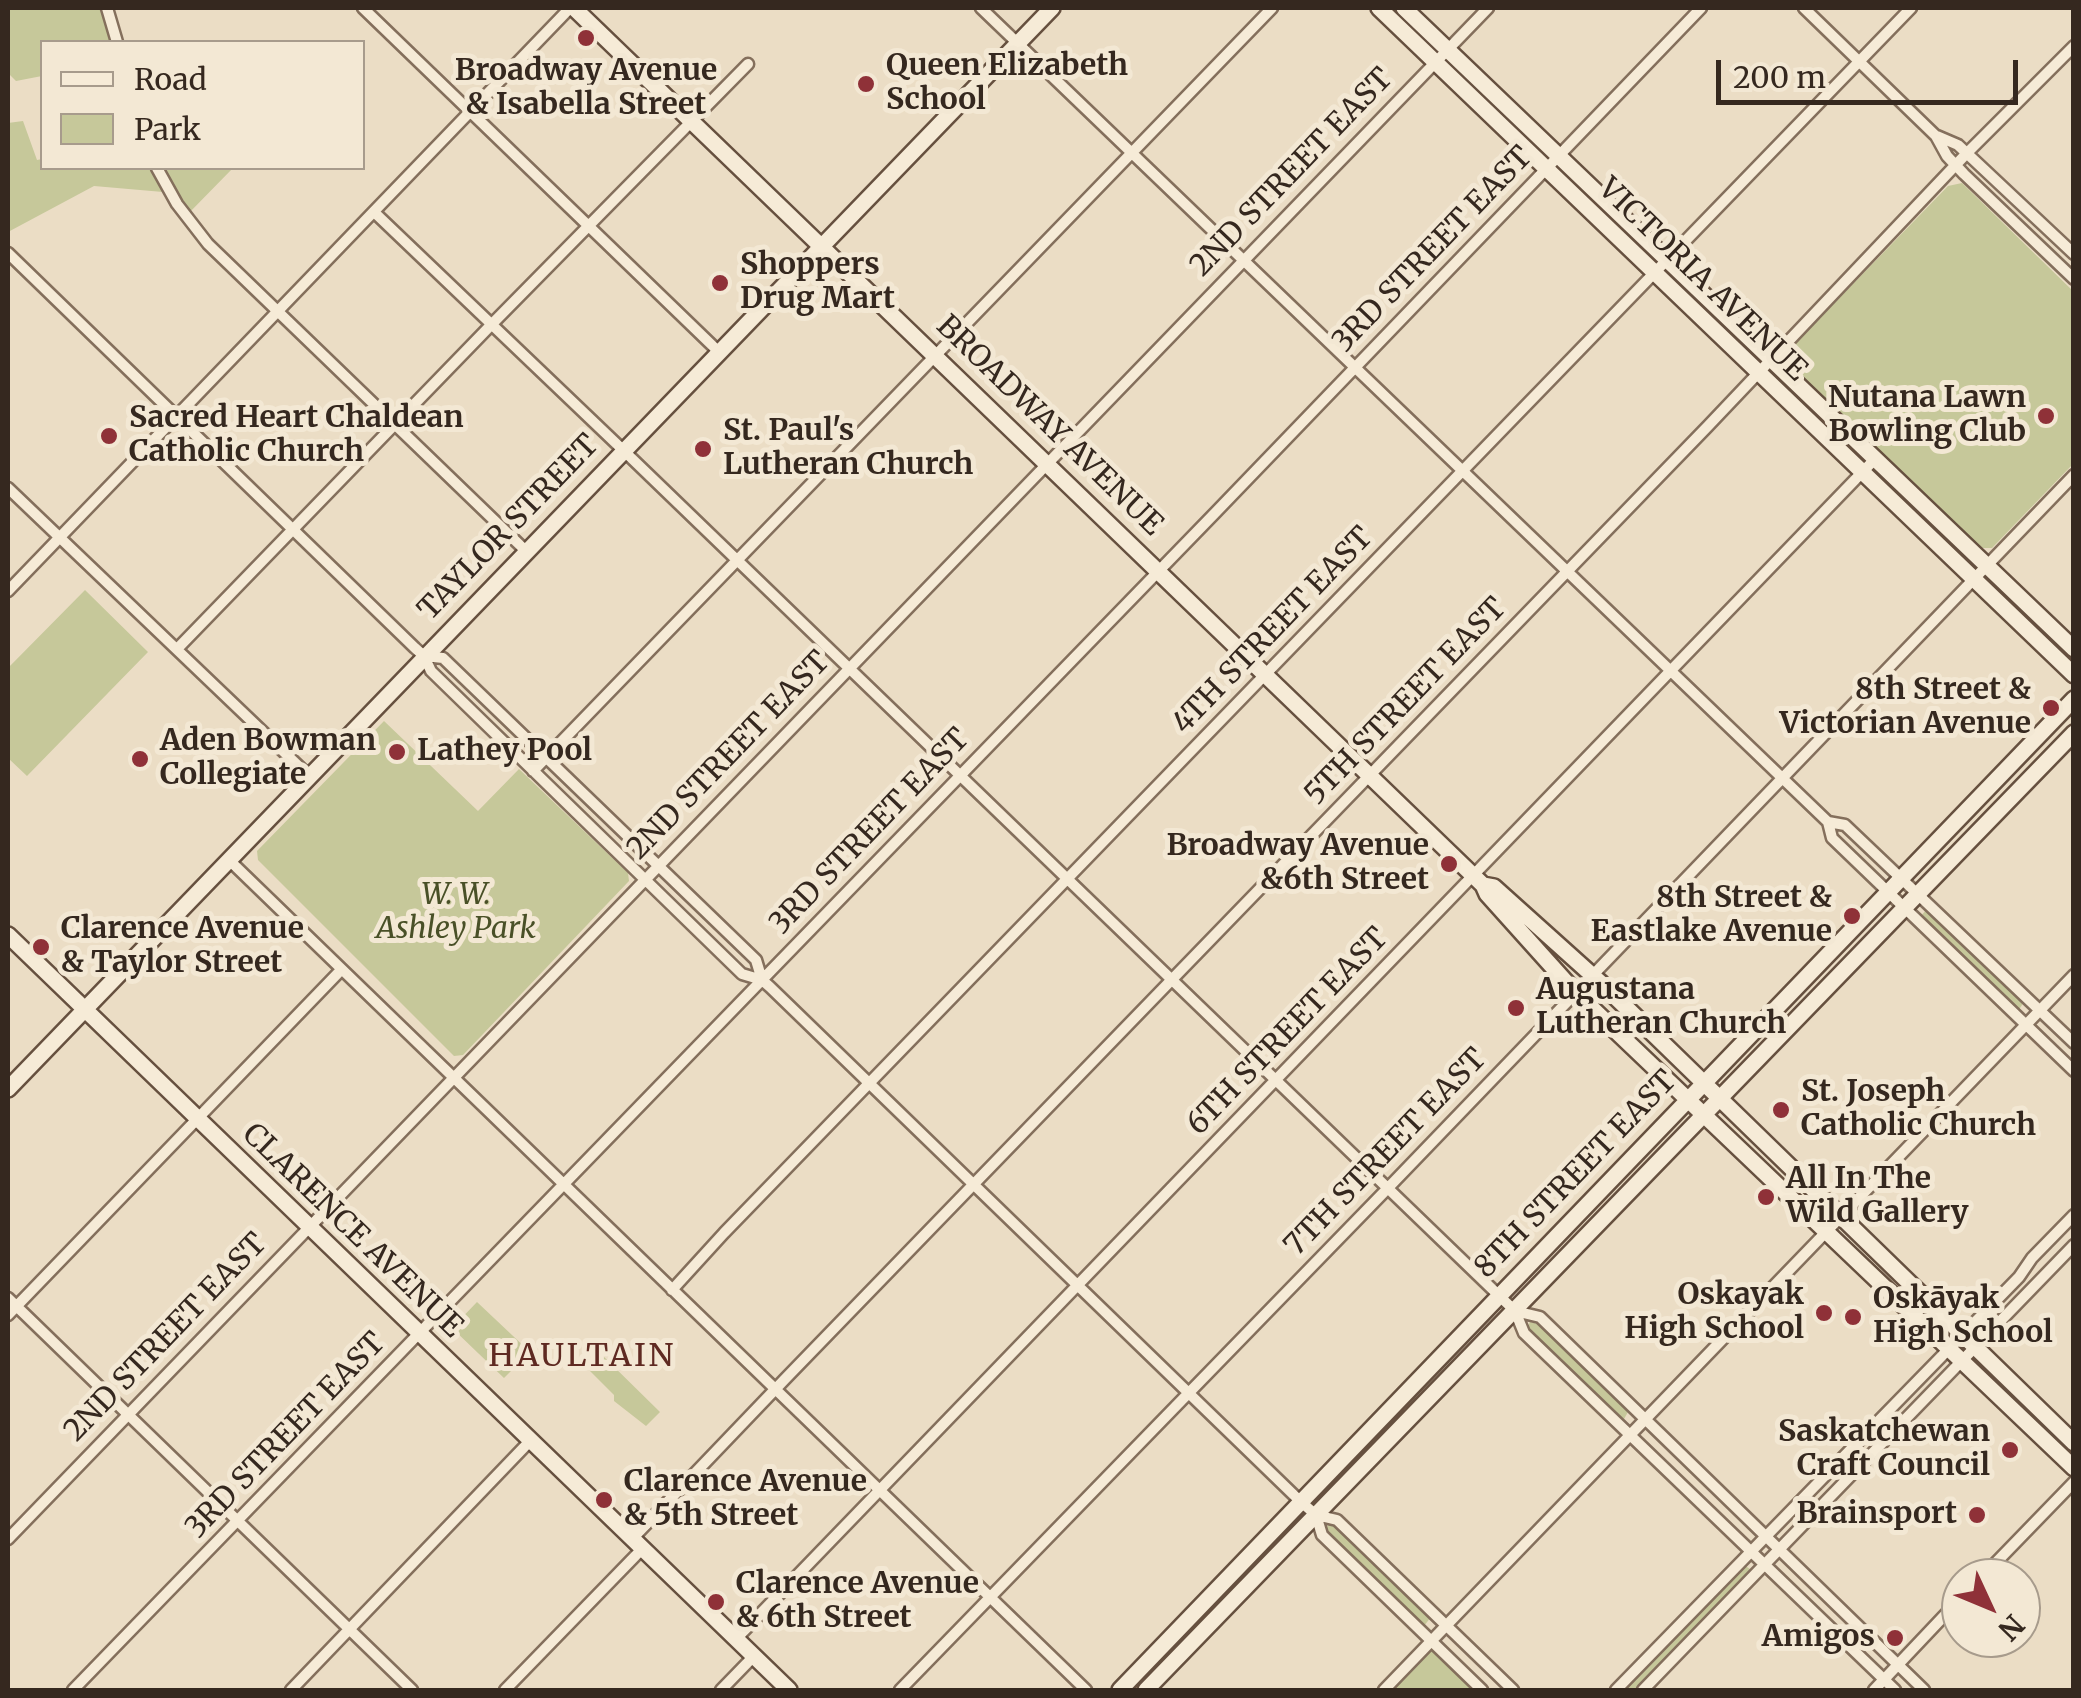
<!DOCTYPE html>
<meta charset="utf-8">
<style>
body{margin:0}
#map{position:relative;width:2081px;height:1698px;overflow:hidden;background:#ebddc5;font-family:Merriweather,serif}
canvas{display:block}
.frame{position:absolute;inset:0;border:10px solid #35281f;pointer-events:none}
.legend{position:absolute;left:40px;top:40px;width:325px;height:130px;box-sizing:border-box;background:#f3e8d4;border:2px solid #a79b8c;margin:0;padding:12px 18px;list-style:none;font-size:30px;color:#35281f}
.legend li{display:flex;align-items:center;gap:20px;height:50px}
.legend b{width:50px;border:2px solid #a79b8c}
.north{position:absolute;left:1941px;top:1558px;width:100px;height:100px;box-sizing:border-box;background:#f3e8d4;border:2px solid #a79b8c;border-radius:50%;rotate:134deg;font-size:28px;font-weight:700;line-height:40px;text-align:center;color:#35281f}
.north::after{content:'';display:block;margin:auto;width:35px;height:45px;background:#8f3138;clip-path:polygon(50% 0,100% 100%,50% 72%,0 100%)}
.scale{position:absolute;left:1716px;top:60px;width:302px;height:45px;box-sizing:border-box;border:5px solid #35281f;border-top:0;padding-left:12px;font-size:30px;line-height:35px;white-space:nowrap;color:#35281f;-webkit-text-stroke:8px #f3e8d4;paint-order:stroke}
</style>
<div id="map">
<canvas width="2081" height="1698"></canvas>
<div class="frame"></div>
<ul class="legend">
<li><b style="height:12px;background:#f6ebd7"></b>Road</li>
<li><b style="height:28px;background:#c6c89a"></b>Park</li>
</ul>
<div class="north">N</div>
<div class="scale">200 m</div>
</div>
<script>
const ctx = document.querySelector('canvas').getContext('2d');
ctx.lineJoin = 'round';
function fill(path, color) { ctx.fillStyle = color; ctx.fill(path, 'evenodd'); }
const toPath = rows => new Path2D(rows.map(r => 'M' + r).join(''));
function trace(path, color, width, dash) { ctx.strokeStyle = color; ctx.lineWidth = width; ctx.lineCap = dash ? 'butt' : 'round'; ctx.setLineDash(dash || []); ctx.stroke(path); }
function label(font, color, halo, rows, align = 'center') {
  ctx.font = font + ' Merriweather,serif'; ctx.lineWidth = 10; ctx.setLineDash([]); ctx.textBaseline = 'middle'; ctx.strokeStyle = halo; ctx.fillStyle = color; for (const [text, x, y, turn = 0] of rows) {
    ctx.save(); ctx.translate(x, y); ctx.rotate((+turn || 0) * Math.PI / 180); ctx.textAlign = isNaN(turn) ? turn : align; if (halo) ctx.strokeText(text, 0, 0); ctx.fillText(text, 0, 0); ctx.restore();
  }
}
fill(toPath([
 [8,8,114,8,123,42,42,42,42,76,16,81,8,73],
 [23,121,37,160,42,159,42,168,233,168,187,215,163,192,94,186,8,232,8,123],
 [1962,183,2073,291,2073,464,1992,548,1979,548,1788,365,1786,353,1948,186],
 [85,590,148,652,27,776,8,758,8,668],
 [384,721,478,811,519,769,628,873,629,881,463,1055,454,1056,258,860,257,851],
 [1926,910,2024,1002,2018,1011,1921,919,1921,916],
 [477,1302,530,1352,504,1378,452,1328],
 [1530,1322,1538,1324,1628,1412,1624,1419,1621,1420,1530,1333,1527,1328],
 [602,1355,660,1412,646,1426,614,1401,614,1395,589,1370],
 [1331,1522,1431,1617,1424,1626,1323,1531],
 [1744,1565,1750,1569,1749,1573,1636,1690,1622,1690],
 [1431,1640,1482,1690,1383,1690]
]), '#c6c89a');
const street = toPath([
 [107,8,117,42],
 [363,8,718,351],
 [981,8,1828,822,1832,838,2074,1071],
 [1804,8,1936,136,1947,156,1964,174,2074,279],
 [1937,136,1958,145,2074,254],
 [157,168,177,204,208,244,526,551],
 [374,212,623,450,1515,1311,1524,1333,1895,1690],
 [8,253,415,648,424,656,431,671,742,974,762,980],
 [8,488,309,776],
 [8,591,570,8],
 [177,649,491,325,748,64],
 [425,656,443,658,756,960,762,980,770,987,1300,1501,1316,1515,1337,1520,1513,1690],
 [533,771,1272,8],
 [1828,822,1845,825,2074,1043],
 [228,859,1086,1690],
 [672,1290,724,1233,1911,8],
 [8,1298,412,1690],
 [1515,1311,1540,1317,1924,1690],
 [8,1315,341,970],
 [1316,1515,1322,1535,1482,1690],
 [8,1539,1488,8],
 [632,1539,786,1378,1708,426,1967,153,2074,46],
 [1981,1578,2074,1482],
 [736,1639,1875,459],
 [73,1690,1215,513,1701,8],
 [291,1690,530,1441],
 [505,1690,642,1549],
 [721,1690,753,1657],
 [900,1690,1387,1189,2074,475],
 [1384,1690,2074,975],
 [1616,1690,2019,1277,2032,1258,2074,1215],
 [1643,1690,2074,1245],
 [1874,1690,1961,1598]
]);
const secondary = toPath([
 [574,8,1483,885,1487,894,1575,992,2074,1468],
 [1379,8,2074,675],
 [1404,8,2074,649],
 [1483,885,1494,887,1602,984,2074,1443],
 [8,935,789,1690],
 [8,1089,1052,8],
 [1120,1690,2074,699],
 [1146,1690,2074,733]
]);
trace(street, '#846f5c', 15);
trace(secondary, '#66503f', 20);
trace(street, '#f6ebd7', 10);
trace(secondary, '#f6ebd7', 15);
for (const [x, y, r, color] of [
 [586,38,10,"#8f3138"],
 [866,84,10,"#8f3138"],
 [720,283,10,"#8f3138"],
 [2046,416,10,"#8f3138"],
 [109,436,10,"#8f3138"],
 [703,449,10,"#8f3138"],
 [2051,708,10,"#8f3138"],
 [397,752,10,"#8f3138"],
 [140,759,10,"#8f3138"],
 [1449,864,10,"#8f3138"],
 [1852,916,10,"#8f3138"],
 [41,947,10,"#8f3138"],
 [1516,1008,10,"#8f3138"],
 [1781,1110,10,"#8f3138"],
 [1766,1197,10,"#8f3138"],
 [1824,1313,10,"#8f3138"],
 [1853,1317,10,"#8f3138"],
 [2010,1450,10,"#8f3138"],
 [604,1500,10,"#8f3138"],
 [1977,1515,10,"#8f3138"],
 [716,1602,10,"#8f3138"],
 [1895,1638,10,"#8f3138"]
]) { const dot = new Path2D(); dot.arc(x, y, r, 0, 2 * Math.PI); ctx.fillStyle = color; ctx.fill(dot); trace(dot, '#f3e8d4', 4); }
label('bold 30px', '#35281f', '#f3e8d4', [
 ["Queen Elizabeth",886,67],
 ["School",886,101],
 ["Broadway Avenue",586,72,"center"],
 ["& Isabella Street",586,106,"center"],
 ["Shoppers",740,266],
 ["Drug Mart",740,300],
 ["Nutana Lawn",2026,399,"right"],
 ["Bowling Club",2026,433,"right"],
 ["Sacred Heart Chaldean",129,419],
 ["Catholic Church",129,453],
 ["St. Paul's",723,432],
 ["Lutheran Church",723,466],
 ["8th Street &",2031,691,"right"],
 ["Victorian Avenue",2031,725,"right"],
 ["Aden Bowman",160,742],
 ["Collegiate",160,776],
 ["Lathey Pool",417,752],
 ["Broadway Avenue",1429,847,"right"],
 ["&6th Street",1429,881,"right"],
 ["8th Street &",1832,899,"right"],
 ["Eastlake Avenue",1832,933,"right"],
 ["Clarence Avenue",61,930],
 ["& Taylor Street",61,964],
 ["Augustana",1536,991],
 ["Lutheran Church",1536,1025],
 ["St. Joseph",1801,1093],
 ["Catholic Church",1801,1127],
 ["All In The",1786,1180],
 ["Wild Gallery",1786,1214],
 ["Oskayak",1804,1296,"right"],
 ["High School",1804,1330,"right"],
 ["Oskāyak",1873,1300],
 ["High School",1873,1334],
 ["Saskatchewan",1990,1433,"right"],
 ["Craft Council",1990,1467,"right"],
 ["Clarence Avenue",624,1483],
 ["& 5th Street",624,1517],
 ["Brainsport",1957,1515,"right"],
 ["Clarence Avenue",736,1585],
 ["& 6th Street",736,1619],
 ["Amigos",1875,1638,"right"]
], 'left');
label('30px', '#35281f', '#f3e8d4', [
 ["2ND STREET EAST",1292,173,-46],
 ["3RD STREET EAST",1433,250,-46],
 ["VICTORIA AVENUE",1702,280,44],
 ["BROADWAY AVENUE",1049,426,44],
 ["TAYLOR STREET",509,528,-46],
 ["4TH STREET EAST",1273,631,-46],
 ["5TH STREET EAST",1406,702,-46],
 ["2ND STREET EAST",729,756,-46],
 ["3RD STREET EAST",870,832,-46],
 ["6TH STREET EAST",1288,1032,-46],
 ["7TH STREET EAST",1386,1153,-46],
 ["8TH STREET EAST",1576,1175,-46],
 ["CLARENCE AVENUE",352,1231,44],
 ["2ND STREET EAST",166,1338,-46],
 ["3RD STREET EAST",286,1436,-46]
]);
label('italic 30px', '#495027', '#f3e8d4', [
 ["W. W.",456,896],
 ["Ashley Park",456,930]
]);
ctx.letterSpacing = '2.5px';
label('32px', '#5f2a22', '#f3e8d4', [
 ["HAULTAIN",582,1357]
]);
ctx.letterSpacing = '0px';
</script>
